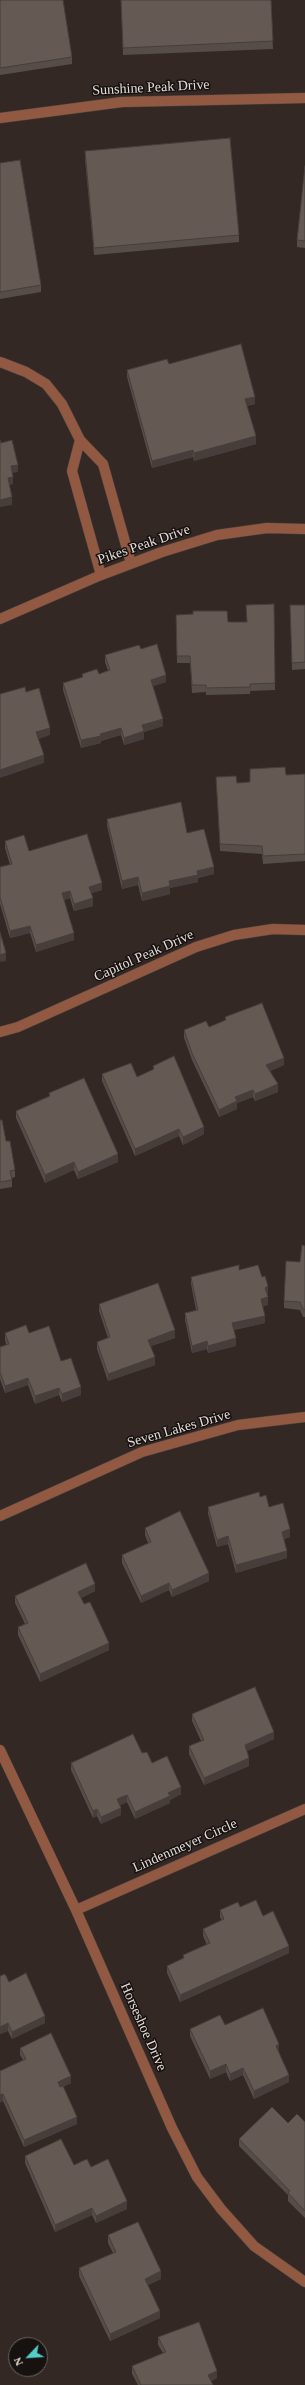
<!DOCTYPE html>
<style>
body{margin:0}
#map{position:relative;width:305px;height:2385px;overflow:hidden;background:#332824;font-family:"Times New Roman",serif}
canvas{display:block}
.north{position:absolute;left:8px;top:2337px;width:40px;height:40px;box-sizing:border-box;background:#171210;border:1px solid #696360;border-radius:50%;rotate:245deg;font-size:11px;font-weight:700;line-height:16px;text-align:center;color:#e3dcd9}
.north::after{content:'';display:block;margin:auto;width:14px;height:18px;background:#53cdca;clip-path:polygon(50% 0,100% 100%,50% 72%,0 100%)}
</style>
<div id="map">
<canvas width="305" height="2385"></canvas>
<div class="north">N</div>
</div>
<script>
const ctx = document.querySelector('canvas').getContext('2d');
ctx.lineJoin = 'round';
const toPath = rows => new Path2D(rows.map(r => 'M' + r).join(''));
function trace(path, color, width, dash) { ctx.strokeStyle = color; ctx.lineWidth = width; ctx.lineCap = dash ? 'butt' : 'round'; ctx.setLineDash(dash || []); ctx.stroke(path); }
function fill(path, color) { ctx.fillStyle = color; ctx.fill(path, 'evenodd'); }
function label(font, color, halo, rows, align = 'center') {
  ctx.font = font + ' "Times New Roman",serif'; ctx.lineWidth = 3; ctx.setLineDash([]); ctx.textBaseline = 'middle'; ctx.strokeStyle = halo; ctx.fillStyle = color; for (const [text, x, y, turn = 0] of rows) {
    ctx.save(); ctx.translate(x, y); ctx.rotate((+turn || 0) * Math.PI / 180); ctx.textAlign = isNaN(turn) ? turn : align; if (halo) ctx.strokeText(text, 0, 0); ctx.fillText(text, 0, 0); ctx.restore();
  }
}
const service = toPath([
 [0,362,26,372,46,384,62,404,80,440,103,464,131,563],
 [80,440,72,471,101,575]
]);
const minor = toPath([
 [0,118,122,102,305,98],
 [0,619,101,575,162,552,217,535,267,528,305,529],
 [0,1032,18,1027,196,947,234,935,273,929,305,930],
 [0,1516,142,1452,238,1425,305,1417],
 [0,1750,76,1910,172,2128,197,2177,221,2209,254,2246,305,2282],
 [76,1910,305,1809]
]);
trace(service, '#4f4541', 11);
trace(minor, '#4f4541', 11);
trace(service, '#915942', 10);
trace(minor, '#915942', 10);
fill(toPath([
 [0,0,72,57,72,64,0,75],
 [121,0,271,0,273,49,123,55],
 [85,151,239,235,239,242,94,255,85,159],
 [0,163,41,285,41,292,0,299],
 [305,166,305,248,297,247,297,240],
 [169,364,255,404,247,406,256,444,194,461,193,457,152,468,127,377,127,370],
 [274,604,275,690,250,691,250,694,206,695,206,692,192,693,190,663,177,663,176,615,228,622,247,622],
 [290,605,305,605,305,669,292,670],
 [141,649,166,682,153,686,163,726,144,732,144,739,124,745,121,735,101,741,101,743,81,748,63,690,63,683,82,677,82,674,99,674,108,671,105,662,105,655],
 [250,769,286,775,305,774,305,861,263,864,262,854,220,851,216,777,237,783,250,782],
 [107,819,187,833,214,874,198,878,198,882,170,888,170,894,142,901,138,885,122,889,107,826],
 [5,841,29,851,102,890,91,893,93,906,74,911,70,898,64,900,74,940,36,952,30,933,10,938,0,904,0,867,10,865,5,848],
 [225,1017,284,1065,270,1071,278,1092,255,1101,253,1097,237,1103,237,1109,219,1117,192,1060,184,1038,184,1030,209,1027,225,1020],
 [153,1066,204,1134,183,1145,179,1136,135,1156,102,1081,102,1074,137,1077,153,1070],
 [49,1093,118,1162,78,1179,74,1170,45,1183,16,1118,16,1111,49,1096],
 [0,1120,6,1141,15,1170,15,1177,12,1178,12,1187,0,1189],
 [305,1246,305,1317,303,1317,300,1310,284,1308,284,1301,300,1262],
 [239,1270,262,1277,268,1294,267,1294,268,1305,263,1306,265,1323,234,1330,236,1346,208,1353,207,1349,192,1353,185,1320,185,1313,196,1310,191,1284,191,1277],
 [99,1304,175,1338,151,1346,155,1365,108,1381,97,1349,97,1342,108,1338,99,1311],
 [5,1333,29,1333,61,1361,81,1395,62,1402,59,1395,35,1404,28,1385,5,1393,0,1379,0,1347,6,1345,5,1340],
 [260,1497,269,1507,290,1537,284,1539,287,1558,236,1573,228,1544,217,1547,208,1514,208,1507],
 [145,1528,209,1581,172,1597,169,1590,141,1603,122,1563,122,1555,148,1543,145,1535],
 [95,1591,81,1598,109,1650,40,1682,18,1635,18,1627,25,1624,15,1603,15,1596],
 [192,1714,274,1739,247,1751,249,1766,204,1785,189,1754,189,1746,201,1741,192,1721],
 [142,1753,181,1794,170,1800,170,1803,135,1819,127,1802,120,1805,121,1815,101,1824,97,1816,93,1818,71,1770,71,1763],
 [240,1907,263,1916,289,1953,180,2002,167,1973,167,1966,183,1958,183,1955,207,1945,203,1936,203,1929,222,1921,220,1917,220,1910],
 [0,1976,9,1982,45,2023,12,2039,8,2031,0,2034],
 [225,2025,279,2052,289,2082,254,2099,243,2075,230,2081,226,2072,210,2079,190,2036,190,2029],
 [20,2048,71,2083,63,2087,77,2124,24,2147,3,2101,0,2071,23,2060,20,2055],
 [305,2122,305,2218,288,2201,288,2195,239,2146,239,2139,288,2123],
 [25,2156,74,2165,91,2167,127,2209,96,2223,92,2215,55,2232,25,2163],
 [108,2235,161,2279,148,2285,160,2318,110,2341,79,2276,79,2268,113,2253,108,2243],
 [158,2337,217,2378,211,2381,213,2385,138,2385,132,2374,132,2366,163,2353,158,2345]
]), '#574d48');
fill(toPath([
 [255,397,255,404,245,407,245,399],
 [256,436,256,444,194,461,194,453],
 [193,450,193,457,152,468,152,461],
 [18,465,18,472,11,473,11,466],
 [13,477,13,484,8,486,8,478],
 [12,497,12,505,0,507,0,500],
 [166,675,166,682,151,687,151,680],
 [163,719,163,726,144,732,144,739,124,745,124,738,142,725],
 [50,728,50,735,36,740,36,732],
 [121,728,121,735,101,741,101,743,81,748,81,740],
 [44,755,44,763,0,778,0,770],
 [214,867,214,874,198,878,198,882,170,888,170,894,142,901,142,893,169,881,197,871],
 [138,877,138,885,122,889,122,881],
 [102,883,102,890,89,894,89,887],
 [70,891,70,898,62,901,62,893],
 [93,898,93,906,74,911,74,904],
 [30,926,30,933,10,938,10,931],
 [74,933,74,940,36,952,36,945],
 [6,953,6,961,0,962,0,955],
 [284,1058,284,1065,266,1072,266,1065],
 [278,1084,278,1092,255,1101,255,1094],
 [253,1090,253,1097,237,1103,237,1109,219,1117,219,1110,235,1097],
 [204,1127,204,1134,183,1145,183,1137],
 [179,1129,179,1136,135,1156,135,1149],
 [118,1154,118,1162,78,1179,78,1172],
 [74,1162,74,1170,45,1183,45,1175],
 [268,1286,268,1294,265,1295,265,1288],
 [268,1297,268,1305,261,1307,261,1299],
 [265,1316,265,1323,232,1330,232,1323],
 [175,1330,175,1338,148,1347,148,1340],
 [236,1338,236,1346,208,1353,208,1346],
 [207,1341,207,1349,192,1353,192,1346],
 [155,1357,155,1365,108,1381,108,1374],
 [28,1378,28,1385,5,1393,5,1386],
 [81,1387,81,1395,62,1402,62,1394],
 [59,1388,59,1395,35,1404,35,1396],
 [290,1529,290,1537,282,1539,282,1532],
 [228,1536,228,1544,217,1547,217,1540],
 [287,1551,287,1558,236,1573,236,1565],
 [209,1573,209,1581,172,1597,172,1590],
 [169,1583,169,1590,141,1603,141,1596],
 [95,1584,95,1591,78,1599,78,1592],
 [109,1643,109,1650,40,1682,40,1674],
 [274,1732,274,1739,245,1752,245,1745],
 [249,1758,249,1766,204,1785,204,1778],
 [181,1787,181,1794,170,1800,170,1803,135,1819,135,1812,168,1793],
 [127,1795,127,1802,117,1807,117,1799],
 [121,1808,121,1815,101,1824,101,1817],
 [97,1809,97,1816,93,1818,93,1811],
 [289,1946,289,1953,180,2002,180,1995],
 [45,2016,45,2023,12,2039,12,2032],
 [8,2023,8,2031,0,2034,0,2027],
 [279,2044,279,2052,276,2046],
 [226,2064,226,2072,210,2079,210,2071],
 [243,2068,243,2075,230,2081,230,2074],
 [289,2075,289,2082,254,2099,254,2091],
 [71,2076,71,2083,58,2089,58,2082],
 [3,2094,3,2101,0,2103,0,2095],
 [77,2117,77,2124,24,2147,24,2140],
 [127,2201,127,2209,96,2223,96,2216],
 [92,2208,92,2215,55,2232,55,2225],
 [161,2271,161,2279,145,2286,145,2279],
 [160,2311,160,2318,110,2341,110,2334],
 [217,2371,217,2378,208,2382,208,2375]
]), '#473e3b');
const building = toPath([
 [0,0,63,0,72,57,0,68,0,0],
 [121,0,271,0,273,41,123,48,121,0],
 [230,138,239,235,94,248,85,151,230,138],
 [20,160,41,285,0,292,0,163,20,160],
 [305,166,305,241,297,240,305,166],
 [241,344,255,397,245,399,256,436,194,453,193,450,152,461,127,370,167,359,169,364,241,344],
 [0,440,1,443,12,440,18,465,11,466,13,477,8,478,12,497,0,500,0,440],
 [274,604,275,683,250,684,250,687,206,688,206,685,192,685,190,656,177,656,176,615,193,614,193,611,227,611,228,622,247,622,246,605,274,604],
 [290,605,305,605,305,662,292,663,290,605],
 [157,644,166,675,151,680,163,719,142,725,144,731,124,738,121,728,100,734,101,736,81,740,63,683,83,677,82,674,97,669,99,674,110,670,105,655,139,645,141,649,157,644],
 [25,687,26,692,39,688,50,728,36,732,44,755,0,770,0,694,25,687],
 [285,767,286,775,305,774,305,854,263,856,262,846,220,844,216,777,236,776,237,783,250,782,250,769,285,767],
 [181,802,187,833,204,829,214,867,197,871,198,875,169,881,170,886,142,893,138,877,122,881,107,819,181,802],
 [87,834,102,883,89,887,93,898,74,904,70,891,62,893,74,933,36,945,30,926,10,931,0,897,0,867,12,864,5,841,24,835,29,851,87,834],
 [0,932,6,953,0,955,0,932],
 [262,1003,284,1058,266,1065,278,1084,255,1094,253,1090,235,1097,237,1101,219,1110,192,1053,184,1030,206,1021,209,1027,226,1020,225,1017,262,1003],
 [174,1056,204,1127,183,1137,179,1129,135,1149,102,1074,131,1063,137,1077,154,1069,153,1066,174,1056],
 [84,1078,118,1154,78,1172,74,1162,45,1175,16,1111,50,1096,49,1093,84,1078],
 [0,1120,2,1120,6,1141,10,1141,15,1170,10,1171,12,1180,0,1182,0,1120],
 [302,1245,305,1246,305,1310,303,1309,300,1302,284,1301,286,1261,300,1262,302,1245],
 [239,1265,239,1270,258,1265,262,1277,265,1276,268,1286,265,1288,268,1297,261,1299,265,1316,232,1323,236,1338,208,1346,207,1341,192,1346,185,1313,198,1310,191,1277,239,1265],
 [158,1283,175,1330,148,1340,155,1357,108,1374,97,1342,110,1337,99,1304,158,1283],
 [26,1325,29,1333,49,1326,61,1361,71,1358,81,1387,62,1394,59,1388,35,1396,28,1378,5,1386,0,1372,0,1347,9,1344,5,1333,26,1325],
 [259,1492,260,1497,266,1495,269,1507,283,1503,290,1529,282,1532,287,1551,236,1565,228,1536,217,1540,208,1507,259,1492],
 [180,1511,209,1573,172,1590,169,1583,141,1596,122,1555,151,1542,145,1528,180,1511],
 [86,1563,95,1584,78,1592,84,1604,90,1602,109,1643,40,1674,18,1627,28,1623,15,1596,86,1563],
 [255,1687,274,1732,245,1745,249,1758,204,1778,189,1746,204,1740,192,1714,255,1687],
 [133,1734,142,1753,147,1752,152,1763,167,1756,181,1787,168,1793,170,1796,135,1812,127,1795,117,1799,121,1808,101,1817,97,1809,93,1811,71,1763,133,1734],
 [256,1900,263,1916,273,1911,289,1946,180,1995,167,1966,184,1958,183,1955,210,1943,203,1929,224,1919,220,1910,238,1902,240,1907,256,1900],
 [26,1973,45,2016,12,2032,8,2023,0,2027,0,1976,5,1974,9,1982,26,1973],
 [263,2008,279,2044,276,2046,289,2075,254,2091,243,2068,230,2074,226,2064,210,2071,190,2029,220,2015,225,2025,263,2008],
 [51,2033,71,2076,58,2082,60,2087,63,2086,77,2117,24,2140,3,2094,0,2095,0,2071,26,2059,20,2048,51,2033],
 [272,2107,288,2123,297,2114,305,2122,305,2211,288,2193,290,2191,239,2139,272,2107],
 [61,2139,74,2165,87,2159,91,2167,108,2159,127,2201,96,2216,92,2208,55,2225,25,2156,61,2139],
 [138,2222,161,2271,145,2279,160,2311,110,2334,79,2268,116,2252,108,2235,138,2222],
 [199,2322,217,2371,208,2375,213,2385,141,2385,132,2366,166,2352,158,2337,199,2322]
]);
fill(building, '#655954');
trace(building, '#473e3b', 1);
label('14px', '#e3dcd9', '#171210', [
 ["Sunshine Peak Drive",151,88,-3],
 ["Pikes Peak Drive",144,545,-19],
 ["Capitol Peak Drive",144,956,-24],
 ["Seven Lakes Drive",179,1429,-16],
 ["Lindenmeyer Circle",185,1846,-24],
 ["Horseshoe Drive",143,2027,66]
]);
</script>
